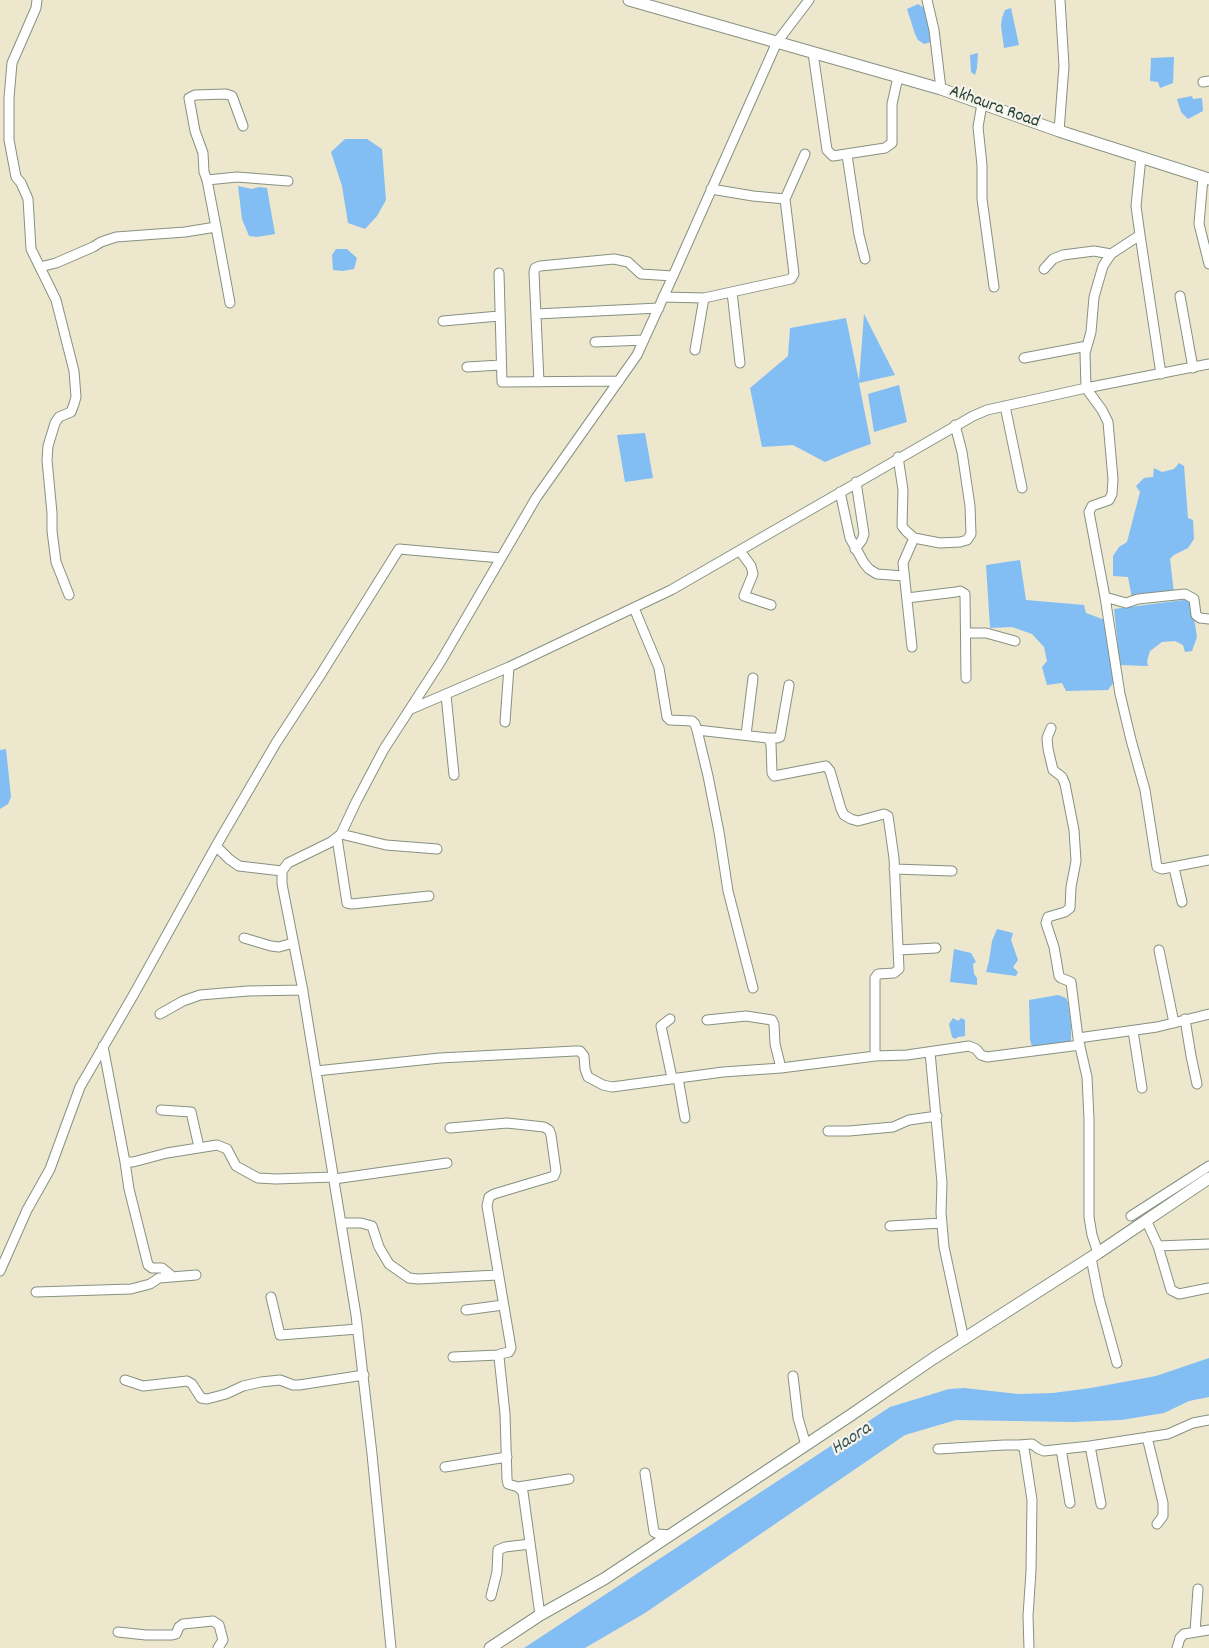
<!DOCTYPE html>
<style>
body{margin:0}
canvas{display:block;background:#ede7cd}
</style>
<canvas width="1209" height="1648"></canvas>
<script>
const ctx = document.querySelector('canvas').getContext('2d');
ctx.lineJoin = 'round';
function fill(path, color) { ctx.fillStyle = color; ctx.fill(path, 'evenodd'); }
const toPath = rows => new Path2D(rows.map(r => 'M' + r).join(''));
function trace(path, color, width, dash) { ctx.strokeStyle = color; ctx.lineWidth = width; ctx.lineCap = dash ? 'butt' : 'round'; ctx.setLineDash(dash || []); ctx.stroke(path); }
function label(font, color, halo, rows, align = 'center') {
  ctx.font = font + ' Dekko,sans-serif'; ctx.lineWidth = 4.5; ctx.setLineDash([]); ctx.textBaseline = 'middle'; ctx.strokeStyle = halo; ctx.fillStyle = color; for (const [text, x, y, turn = 0] of rows) {
    ctx.save(); ctx.translate(x, y); ctx.rotate((+turn || 0) * Math.PI / 180); ctx.textAlign = isNaN(turn) ? turn : align; if (halo) ctx.strokeText(text, 0, 0); ctx.fillText(text, 0, 0); ctx.restore();
  }
}
fill(toPath([
 [918,4,924,8,932,42,924,44,918,40,915,34,907,9],
 [1011,8,1019,45,1004,48,1001,26,1002,18,1005,10],
 [978,53,977,68,975,75,971,72,970,55],
 [1174,57,1173,83,1160,88,1158,82,1150,81,1151,58],
 [1192,96,1193,99,1202,98,1203,111,1188,119,1181,112,1177,99],
 [345,139,367,139,382,149,386,200,377,216,365,229,348,223,342,186,331,152],
 [238,186,252,189,259,187,267,188,275,234,257,237,249,236,242,219],
 [336,249,347,249,357,258,354,269,343,271,333,270,332,255],
 [864,314,895,375,859,383,871,444,851,451,825,462,793,445,762,447,750,388,788,356,790,328,846,318,859,381],
 [899,385,907,422,874,432,868,394],
 [645,433,653,478,625,482,617,435],
 [1179,463,1184,466,1188,518,1193,520,1194,539,1188,548,1174,555,1170,559,1174,593,1132,598,1128,577,1113,576,1113,556,1119,547,1127,542,1140,492,1136,486,1144,478,1153,477,1154,468,1162,472,1174,469],
 [1020,560,1026,600,1084,605,1086,613,1105,620,1114,682,1108,690,1066,691,1062,683,1047,685,1042,667,1047,661,1044,647,1032,634,1012,627,990,628,986,565],
 [1191,599,1197,637,1192,651,1185,652,1183,645,1175,641,1162,642,1150,651,1147,661,1148,666,1120,665,1114,609],
 [6,749,11,797,8,804,0,809,0,750],
 [997,929,1013,933,1011,940,1018,960,1013,967,1018,972,1016,976,986,972,989,961,992,941],
 [954,949,971,953,976,962,973,964,974,974,977,978,977,985,950,982],
 [1058,995,1066,998,1068,1003,1071,1025,1071,1041,1036,1047,1032,1046,1030,1040,1029,1000],
 [953,1018,958,1021,961,1018,965,1020,965,1036,958,1037,955,1039,952,1037,949,1024],
 [1209,1358,1209,1397,1189,1401,1164,1413,1121,1420,1073,1422,956,1420,905,1435,645,1613,585,1648,524,1648,890,1407,949,1389,964,1388,1018,1394,1053,1393,1091,1388,1156,1376]
]), '#82bdf4');
const minor = toPath([
 [37,0,36,8,12,63,9,98,9,140,16,177,21,183,28,199,31,249,56,300,74,371,76,397,74,404,71,412,59,417,55,423,48,446,47,460,52,513,52,531,56,562,69,595],
 [927,0,934,30,941,89],
 [813,53,827,150,833,156,885,148,892,143,892,104,898,77],
 [1203,82,1209,81],
 [982,104,978,127,982,165,982,199,994,287],
 [1059,131,1064,66,1060,0],
 [847,155,859,235,865,259],
 [1141,157,1136,206,1140,235,1111,254,1103,266,1094,297,1091,332,1085,353,1086,388,1102,410,1108,422,1113,479,1112,494,1109,500,1092,506,1089,512,1105,597,1120,694,1131,740,1145,790,1157,867,1162,869,1209,860],
 [1203,178,1199,224,1209,264],
 [207,180,237,177,288,181],
 [711,189,753,196,785,199],
 [216,227,207,180,204,172,203,153,195,131,189,98,195,95,226,94,232,96,243,126],
 [1140,235,1161,374],
 [40,267,56,263,93,247,101,242,116,237,185,232,216,227,230,303],
 [1044,269,1053,259,1063,255,1094,251,1111,254],
 [499,273,502,382,619,381],
 [732,292,740,363],
 [1180,296,1193,368],
 [663,297,704,298,791,279,794,274,785,199,805,154],
 [536,314,659,308],
 [443,321,499,316],
 [595,342,644,340],
 [695,350,704,298],
 [1024,358,1087,346],
 [467,367,501,365],
 [539,382,534,272,535,268,540,266,614,259,628,262,641,274,673,276],
 [1005,406,1022,488],
 [898,457,903,490,902,526,906,531,914,538,940,543,960,542,967,540,971,534,970,506,962,452,955,425],
 [840,492,850,538,864,563,869,569,877,574,904,576],
 [855,549,862,540,864,534,856,482],
 [740,551,751,566,753,574,744,596,771,605],
 [1105,597,1126,603,1138,599,1185,594,1194,599,1196,615,1200,618,1209,619],
 [907,598,956,592,960,591,965,594,966,678],
 [634,608,659,668,667,717,670,720,692,721,695,724,697,730,708,776,719,832,728,891,753,988],
 [966,633,986,633,1015,641],
 [912,647,903,563,914,538],
 [446,695,454,775],
 [411,709,509,667,671,590,973,416,987,410,1086,388,1209,364],
 [505,722,509,667],
 [1051,728,1047,738,1048,749,1053,770,1062,777,1065,784,1074,830,1076,861,1071,887,1070,908,1065,912,1048,917,1046,923,1054,947,1059,976,1061,978,1071,982,1078,1038,1087,1077,1089,1119,1089,1217,1092,1235,1098,1253],
 [697,730,768,738,771,744,772,773,774,776,826,766,830,771,841,809,844,815,851,819,858,821,884,814,888,816,894,858,899,969,894,973,878,974,875,978,875,1056],
 [746,735,753,678],
 [768,738,777,738,780,737,789,685],
 [341,834,386,845,437,849],
 [337,838,347,903,352,904,429,896],
 [216,846,229,859,239,866,282,871],
 [1174,868,1182,902],
 [894,869,952,871],
 [244,938,271,946,279,947,293,943],
 [898,950,936,948],
 [1159,950,1174,1023],
 [160,1014,183,1001,200,995,248,991,303,990],
 [670,1019,661,1026,672,1078],
 [1185,1019,1191,1056,1197,1084],
 [707,1020,746,1016,772,1020,774,1024,775,1044,781,1068],
 [1133,1031,1142,1088],
 [1078,1038,1157,1027,1209,1014],
 [103,1046,125,1162,133,1162,167,1153,217,1145,227,1149,236,1166,258,1178,276,1179,333,1177],
 [930,1052,942,1183,941,1213,944,1247,964,1340],
 [316,1071,440,1058,575,1051,580,1051,584,1056,585,1069,588,1077,603,1085,612,1087,723,1072,781,1068,875,1056,907,1055,969,1046,976,1049,981,1055,987,1057,1080,1045],
 [678,1078,685,1118],
 [161,1110,191,1112,199,1147],
 [450,1128,507,1123,544,1127,549,1130,551,1135,556,1171,554,1176,494,1194,489,1197,487,1206,511,1348,509,1352,500,1354,499,1357,505,1414,507,1479,508,1484,518,1487,523,1492,540,1615],
 [828,1131,849,1131,893,1127,909,1120,937,1116],
 [125,1162,129,1189,148,1265,152,1268,162,1268,173,1277],
 [334,1179,447,1163],
 [1131,1216,1209,1166],
 [1146,1220,1158,1246,1171,1290,1179,1294,1209,1288],
 [342,1223,361,1223,372,1226,379,1247,389,1264,409,1278,418,1279,498,1275],
 [890,1226,942,1223],
 [1158,1246,1209,1244],
 [1091,1258,1099,1298,1117,1363],
 [0,1271,27,1210,50,1169,80,1087,134,994,216,846,276,743,321,674,399,549,501,558],
 [36,1292,131,1289,150,1284,159,1278,196,1275],
 [271,1297,280,1335,358,1329],
 [466,1310,503,1305],
 [453,1357,499,1355],
 [793,1376,798,1418,806,1445],
 [125,1380,143,1386,187,1381,192,1384,201,1398,207,1399,226,1394,243,1386,261,1382,280,1380,293,1385,299,1385,364,1375],
 [1147,1437,1163,1503,1163,1516,1157,1524],
 [1019,1445,1032,1444,1039,1449,1044,1451,1090,1446,1168,1434,1193,1423,1209,1420],
 [1090,1446,1101,1504],
 [938,1449,1004,1445,1019,1445,1024,1448,1032,1500,1031,1571,1028,1616,1029,1648],
 [1061,1449,1070,1503],
 [445,1467,507,1457],
 [645,1473,654,1532,658,1534,670,1535],
 [518,1487,569,1479],
 [491,1596,497,1572,498,1550,505,1547,530,1544],
 [118,1632,146,1635,172,1635,176,1634,179,1627,183,1624,213,1621,219,1625,223,1640,218,1648],
 [1195,1632,1198,1589],
 [391,1648,372,1454,356,1315,302,986,282,884,282,871,288,863,331,842,341,834,356,802,384,749,441,661,536,498,637,355,673,276,777,42,809,0],
 [1177,1648,1180,1638,1184,1634,1209,1630]
]);
const major = toPath([
 [629,0,941,89,1059,131,1209,179],
 [490,1648,540,1615,604,1579,851,1415,934,1358,1098,1253,1209,1178]
]);
trace(minor, '#869280', 11);
trace(major, '#869280', 13);
trace(minor, '#fff', 9);
trace(major, '#fff', 11);
label('18px', '#1f3d34', '#f7f3e8', [
 ["Akhaura Road",994,108,20]
]);
label('italic 19px', '#33575a', '#f7f3e8', [
 ["Haora",852,1440,-33]
]);
</script>
